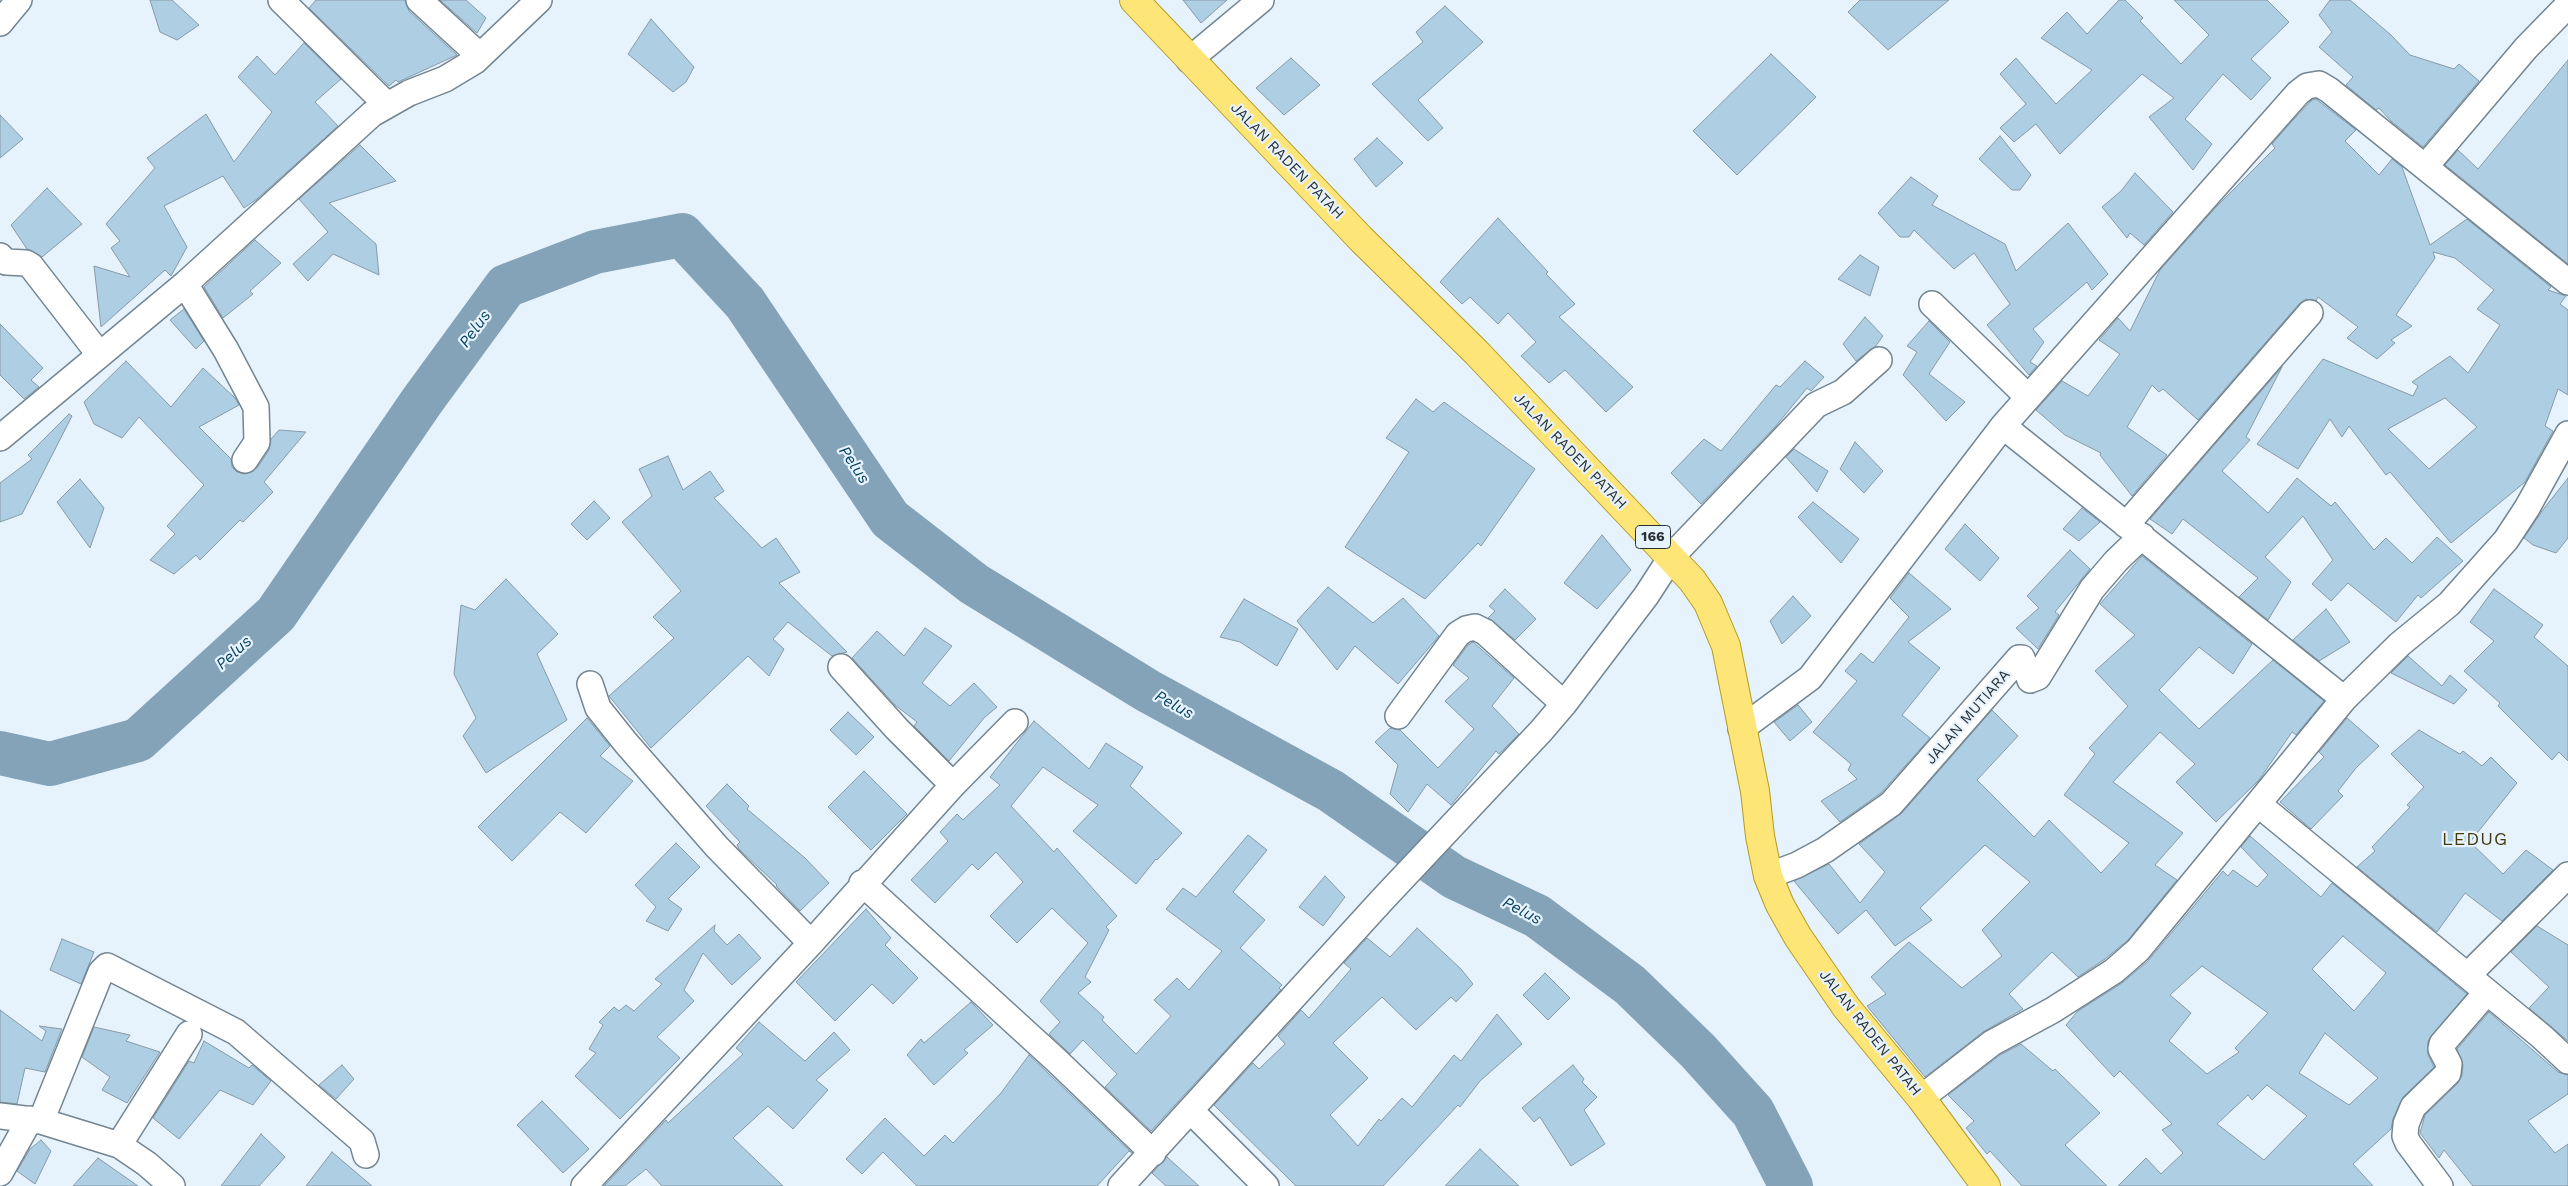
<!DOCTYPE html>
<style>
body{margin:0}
canvas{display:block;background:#e7f3fc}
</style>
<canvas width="2568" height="1186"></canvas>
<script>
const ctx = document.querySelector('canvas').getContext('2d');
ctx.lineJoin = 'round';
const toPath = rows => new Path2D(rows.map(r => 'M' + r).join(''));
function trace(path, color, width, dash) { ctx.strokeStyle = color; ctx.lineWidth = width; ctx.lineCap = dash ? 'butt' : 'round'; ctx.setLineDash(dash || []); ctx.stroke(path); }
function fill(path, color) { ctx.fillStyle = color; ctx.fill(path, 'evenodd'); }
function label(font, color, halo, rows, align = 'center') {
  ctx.font = font + ' "Work Sans",sans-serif'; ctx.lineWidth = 4.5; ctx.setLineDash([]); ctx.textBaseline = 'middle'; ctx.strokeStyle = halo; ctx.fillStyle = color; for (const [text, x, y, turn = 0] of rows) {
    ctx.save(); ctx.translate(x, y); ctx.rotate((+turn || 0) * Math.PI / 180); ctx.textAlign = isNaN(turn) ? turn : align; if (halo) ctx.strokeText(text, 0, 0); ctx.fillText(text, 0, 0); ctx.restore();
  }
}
trace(toPath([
 [0,753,50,764,138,740,276,614,422,401,506,286,595,252,682,235,745,303,890,519,974,584,1148,691,1331,791,1454,877,1537,916,1630,985,1698,1051,1753,1112,1791,1186]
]), '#84a3b8', 44);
const building = toPath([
 [150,0,172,0,199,25,177,40,160,32,150,0],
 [316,0,405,0,409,11,457,55,398,82,396,80,389,86,309,8,316,0],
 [440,0,466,0,486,18,477,33,440,0],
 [1183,0,1227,0,1201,23,1183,0],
 [1860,0,1949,0,1888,50,1848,12,1860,0],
 [2119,0,2125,0,2143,18,2140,21,2181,64,2209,35,2174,0,2267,0,2289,22,2251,59,2271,78,2251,100,2223,74,2185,119,2212,144,2193,170,2149,117,2174,98,2142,74,2060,154,2036,124,2014,142,2000,128,2026,104,2000,74,2016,58,2056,104,2092,70,2041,38,2067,12,2087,34,2119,0],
 [2330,0,2350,0,2391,35,2410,55,2454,69,2459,64,2479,81,2423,147,2391,121,2379,108,2376,110,2346,85,2353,77,2319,47,2332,32,2319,15,2330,0],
 [1445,6,1483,42,1418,100,1443,128,1428,141,1372,84,1423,42,1416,32,1445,6],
 [651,19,694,67,686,82,673,92,628,54,651,19],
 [304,43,341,79,315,102,338,126,257,199,244,208,223,176,164,206,187,247,171,276,165,270,101,327,94,266,130,277,111,248,120,241,106,224,155,168,147,158,206,114,234,162,272,112,238,77,257,56,275,75,304,43],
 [1771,54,1816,97,1737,175,1693,131,1771,54],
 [1291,58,1320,85,1284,115,1256,88,1291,58],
 [2568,60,2568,264,2445,165,2458,150,2478,169,2568,60],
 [2316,99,2356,130,2345,141,2379,175,2392,159,2402,167,2430,245,2467,219,2551,287,2548,290,2566,296,2560,304,2568,310,2568,395,2558,389,2545,426,2553,431,2525,482,2451,543,2390,472,2386,475,2349,426,2342,437,2330,419,2298,469,2257,444,2323,359,2413,396,2418,386,2412,382,2450,356,2468,373,2500,325,2477,309,2494,290,2455,258,2433,252,2435,258,2396,315,2412,326,2391,340,2395,343,2377,359,2347,338,2358,327,2318,297,2316,301,2306,299,2299,304,2198,420,2163,389,2159,392,2152,385,2127,427,2167,455,2132,496,2100,455,2101,453,2065,435,2036,410,2062,381,2088,396,2120,354,2099,340,2118,318,2130,331,2160,270,2217,206,2275,148,2272,144,2293,120,2312,100,2316,99],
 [2445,398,2477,427,2429,469,2388,429,2445,398],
 [0,115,23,139,0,158,0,115],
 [2000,136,2031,175,2020,190,2012,190,1979,159,2000,136],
 [1377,138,1403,163,1376,187,1354,159,1377,138],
 [360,145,396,181,329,203,376,244,379,275,333,254,308,281,293,264,328,232,299,199,360,145],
 [2135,173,2173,212,2144,245,2130,233,2127,238,2102,207,2121,191,2135,173],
 [1911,177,1938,196,1932,205,2005,244,2016,271,2068,223,2108,274,2092,290,2087,282,2033,329,2044,342,2030,362,2037,366,2029,375,1987,325,2010,304,1974,253,1954,269,1914,230,1909,237,1900,237,1878,213,1911,177],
 [47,188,82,224,42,257,27,249,11,225,47,188],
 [1498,218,1548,272,1546,274,1575,304,1559,317,1633,387,1606,412,1565,370,1549,383,1521,356,1536,342,1508,313,1498,324,1470,297,1462,304,1440,282,1498,218],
 [255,240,281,263,250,291,253,294,223,318,204,287,255,240],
 [1860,255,1879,267,1870,296,1838,279,1860,255],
 [184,309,204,341,196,349,170,320,184,309],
 [1865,317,1883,336,1875,347,1856,361,1843,344,1865,317],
 [1929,321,1950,342,1929,374,1965,402,1946,421,1903,375,1917,352,1907,346,1929,321],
 [0,324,43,368,31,380,39,387,24,399,0,375,0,324],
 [126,361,171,407,203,368,235,398,239,405,199,427,231,459,232,467,237,472,245,474,257,468,269,450,271,439,279,430,306,432,264,482,273,492,243,522,240,520,200,560,196,555,174,574,150,560,175,534,167,526,204,485,139,417,122,438,94,424,84,402,126,361],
 [1805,361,1824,377,1811,391,1807,388,1775,427,1701,504,1671,473,1704,439,1721,451,1776,385,1780,387,1805,361],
 [2282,367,2246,437,2250,440,2222,471,2268,513,2297,478,2331,506,2335,502,2374,550,2386,538,2412,563,2437,537,2463,561,2421,598,2418,595,2396,622,2348,583,2331,601,2312,584,2333,560,2303,516,2265,557,2291,582,2268,620,2239,597,2258,578,2183,519,2172,534,2150,519,2282,367],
 [1416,399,1433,412,1444,402,1535,469,1481,546,1478,543,1425,599,1345,547,1409,452,1386,438,1416,399],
 [69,414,72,416,22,514,0,522,0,483,32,459,28,455,69,414],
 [1855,442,1883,471,1864,493,1840,469,1855,442],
 [1794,449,1828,471,1817,492,1786,457,1794,449],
 [668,456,683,490,710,471,724,491,714,498,762,548,776,538,800,572,779,583,847,652,832,656,788,622,773,639,784,649,769,676,748,656,651,748,609,696,674,638,653,617,681,591,622,522,652,496,639,469,668,456],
 [2568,478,2568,538,2556,553,2533,545,2524,538,2542,511,2568,478],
 [80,479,104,508,90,548,57,502,80,479],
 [594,501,610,518,587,540,571,524,594,501],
 [1813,502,1859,539,1841,563,1798,517,1813,502],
 [2082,508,2100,522,2079,541,2063,529,2082,508],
 [1965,524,1999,558,1980,581,1945,549,1965,524],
 [1602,535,1631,570,1597,609,1564,583,1602,535],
 [2070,550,2090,569,2055,612,2059,615,2038,649,2016,628,2039,608,2027,596,2070,550],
 [2142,556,2252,644,2233,674,2199,647,2159,690,2199,729,2273,660,2324,701,2296,735,2292,732,2259,780,2216,822,2176,782,2195,764,2160,732,2113,782,2183,833,2155,865,2177,880,2128,940,2105,959,2078,977,2052,952,2009,994,2023,1009,1983,1032,1925,1077,1867,1006,1886,994,1871,977,1909,942,1962,988,2002,956,1982,930,2030,882,1985,845,1920,908,1932,920,1895,946,1866,910,1838,934,1794,881,1829,864,1860,903,1885,872,1859,844,1902,813,1992,710,2018,736,1977,780,2034,837,2049,820,2101,873,2129,843,2064,795,2095,754,2089,748,2128,706,2095,671,2135,635,2100,604,2142,556],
 [1909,573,1951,609,1908,642,1940,668,1902,715,1930,738,1881,793,1840,822,1821,801,1857,779,1848,770,1851,764,1813,732,1857,681,1845,671,1861,653,1873,663,1909,617,1890,598,1909,573],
 [506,579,558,634,537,654,567,720,486,773,463,736,476,718,454,674,461,605,475,610,506,579],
 [1328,587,1373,623,1403,598,1439,636,1398,684,1355,646,1337,670,1297,621,1328,587],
 [1505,589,1536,619,1515,640,1488,618,1495,611,1489,606,1505,589],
 [2494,589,2543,625,2534,637,2568,666,2568,761,2559,752,2552,760,2498,706,2500,703,2464,671,2494,641,2470,622,2494,589],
 [1793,596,1811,616,1782,644,1770,621,1793,596],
 [1244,599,1298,629,1277,666,1240,642,1220,637,1244,599],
 [2326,609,2350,642,2319,661,2293,640,2326,609],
 [925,628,952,646,922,683,950,706,974,683,997,707,984,718,949,761,914,726,917,722,895,705,852,658,877,631,904,656,925,628],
 [1473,642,1514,678,1492,706,1519,734,1499,754,1496,751,1451,805,1427,784,1408,812,1390,794,1398,765,1375,742,1390,728,1400,730,1438,768,1474,729,1445,701,1469,678,1453,665,1468,645,1473,642],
 [2408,656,2442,686,2450,675,2467,690,2454,704,2391,673,2408,656],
 [1798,705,1812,722,1790,741,1774,722,1798,705],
 [848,712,874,737,856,755,830,730,848,712],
 [587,718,610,746,600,756,633,781,586,833,560,812,512,861,478,827,587,718],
 [2347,718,2379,746,2356,768,2338,791,2343,796,2311,829,2280,802,2324,757,2319,752,2347,718],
 [1034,721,1089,769,1106,743,1143,767,1130,786,1182,833,1157,860,1156,859,1136,884,1073,831,1098,805,1043,767,1011,806,1054,852,1057,848,1117,916,1106,927,1109,930,1085,977,1091,982,1078,993,1104,1017,1102,1020,1136,1054,1171,1016,1154,1000,1177,978,1189,990,1222,951,1166,909,1183,888,1196,897,1248,835,1267,850,1233,892,1265,920,1240,948,1282,985,1279,988,1281,990,1151,1131,1105,1087,1117,1074,1083,1040,1070,1054,1049,1034,1060,1022,1040,1001,1088,943,1052,908,1017,943,990,916,1023,882,996,852,978,870,972,864,935,903,911,880,948,841,940,832,957,814,963,820,1000,785,990,777,1034,721],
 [2419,730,2460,754,2463,751,2482,766,2491,757,2517,783,2470,842,2503,874,2526,850,2553,870,2502,921,2465,893,2437,932,2357,867,2375,851,2372,847,2410,807,2407,805,2424,787,2391,754,2419,730],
 [864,771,907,814,871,850,828,807,864,771],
 [727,784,749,806,747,809,805,858,829,883,800,911,776,886,777,885,739,849,737,845,740,842,706,806,727,784],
 [2250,836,2321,897,2332,883,2467,994,2428,1041,2428,1055,2434,1067,2403,1097,2393,1119,2391,1129,2353,1164,2373,1186,2118,1186,2146,1158,2161,1174,2183,1153,2162,1130,2172,1124,2120,1071,2114,1077,2066,1025,2078,1011,2122,983,2148,961,2223,871,2228,876,2233,870,2257,887,2268,875,2241,847,2250,836],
 [2343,936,2386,973,2354,1011,2312,969,2343,936],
 [2202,966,2268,1013,2235,1048,2239,1052,2207,1074,2169,1041,2191,1013,2170,995,2202,966],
 [2325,1033,2378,1078,2349,1105,2299,1073,2325,1033],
 [2267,1085,2307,1116,2264,1160,2217,1124,2248,1095,2252,1100,2267,1085],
 [676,843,700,867,668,899,682,909,668,931,646,921,656,907,635,885,676,843],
 [1325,876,1345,897,1323,926,1299,907,1325,876],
 [866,909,891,938,885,945,918,978,893,1004,872,984,835,1021,796,982,866,909],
 [715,925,714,931,727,945,739,934,761,958,732,985,703,953,684,990,694,1001,657,1037,680,1058,620,1119,575,1076,596,1053,589,1049,603,1025,599,1022,614,1007,619,1011,626,1005,634,1011,662,984,655,979,715,925],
 [2537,926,2568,945,2568,1041,2529,1008,2549,987,2511,952,2537,926],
 [1417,928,1461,969,1473,984,1456,1002,1451,997,1416,1030,1382,997,1333,1043,1368,1078,1330,1115,1358,1146,1379,1119,1381,1121,1402,1098,1412,1107,1454,1055,1461,1061,1497,1014,1522,1044,1480,1081,1460,1107,1458,1105,1383,1186,1296,1186,1214,1105,1253,1063,1259,1069,1285,1044,1278,1036,1301,1010,1309,1018,1351,969,1344,963,1367,938,1390,957,1417,928],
 [62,939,94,952,81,984,50,970,62,939],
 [1545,973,1570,998,1548,1020,1523,995,1545,973],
 [971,1002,993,1025,964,1050,968,1053,934,1085,907,1055,921,1039,924,1043,971,1002],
 [0,1010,42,1041,46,1031,39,1026,62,1029,45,1072,25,1068,17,1104,0,1102,0,1010],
 [2489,1012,2558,1072,2568,1075,2568,1094,2528,1121,2555,1153,2568,1144,2568,1186,2473,1186,2444,1150,2439,1158,2420,1133,2425,1115,2458,1083,2462,1075,2463,1065,2457,1049,2489,1012],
 [759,1022,805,1061,834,1032,850,1050,816,1080,828,1090,793,1129,768,1106,733,1138,783,1186,662,1186,646,1169,625,1186,604,1186,666,1120,668,1123,743,1054,736,1048,759,1022],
 [94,1027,130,1035,126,1041,160,1052,127,1103,102,1090,110,1077,82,1057,94,1027],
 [204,1041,249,1068,252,1065,271,1081,253,1105,220,1090,179,1139,153,1118,189,1061,194,1063,204,1041],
 [2021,1044,2053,1071,2055,1069,2100,1113,2065,1145,2107,1186,2022,1186,1990,1151,1987,1154,1966,1128,1974,1121,1948,1095,2000,1055,2021,1044],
 [1029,1055,1132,1153,1129,1151,1097,1186,917,1186,883,1152,862,1174,846,1159,885,1118,924,1156,945,1135,953,1143,1001,1093,1029,1055],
 [342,1065,354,1079,336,1099,319,1085,342,1065],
 [1573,1065,1584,1079,1582,1082,1597,1097,1584,1110,1605,1144,1571,1166,1540,1117,1534,1122,1522,1108,1573,1065],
 [542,1101,589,1149,563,1173,517,1125,542,1101],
 [261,1134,285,1157,259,1186,221,1186,261,1134],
 [41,1140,51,1151,35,1184,17,1171,30,1149,41,1140],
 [1480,1149,1519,1186,1445,1186,1480,1149],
 [332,1152,372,1186,306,1186,332,1152],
 [1167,1157,1199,1186,1166,1186,1152,1173,1167,1157],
 [98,1158,138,1186,73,1186,98,1158]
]);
fill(building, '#adcee3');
trace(building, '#879aa8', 1);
const minor = toPath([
 [281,0,387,105],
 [419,0,480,56],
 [0,23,19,0],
 [1189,60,1261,0],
 [2425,167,2526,48,2568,5],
 [0,256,6,262,26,263,31,266,99,354],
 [185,284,226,350,256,407,257,442,245,460],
 [1932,304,2028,397],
 [2003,426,2344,699],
 [0,438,185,284,372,114,409,93,445,79,475,61,539,0],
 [2126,525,2310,313],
 [841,667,897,729,953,785],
 [590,684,598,708,626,743,717,847,811,943],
 [1398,716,1458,634,1466,629,1475,627,1485,632,1564,704],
 [1741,729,1810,678,2003,426,2298,93,2307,86,2319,84,2329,90,2568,282],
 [2258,804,2541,1036,2568,1061],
 [1768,876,1797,865,1825,850,1891,804,2019,658,2022,658,2030,680,2038,677,2092,589,2116,561,2142,536],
 [862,883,1056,1060,1153,1153],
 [2468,975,2568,875],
 [1921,1098,1992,1043,2053,1010,2114,971,2138,950,2344,699,2400,644,2449,604,2506,540,2527,508,2568,434],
 [1191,1111,1266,1186],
 [0,1116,41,1121,119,1145,147,1164,172,1186],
 [41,1121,101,972,107,966,236,1032,362,1141,366,1155],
 [119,1145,189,1034],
 [0,1173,30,1119],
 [584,1186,811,943,953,785,1015,722],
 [1121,1186,1383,899,1541,731,1564,704,1646,596,1672,556,1816,405,1843,392,1879,360],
 [2440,1186,2408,1143,2405,1136,2406,1124,2413,1107,2448,1073,2449,1064,2441,1049,2442,1044,2486,993]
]);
const major = toPath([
 [1134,0,1361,239,1476,352,1692,580,1708,603,1726,646,1755,791,1760,836,1768,876,1780,905,1798,937,1846,1007,1921,1098,1986,1186]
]);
trace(minor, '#728592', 28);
trace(major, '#b39b26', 30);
trace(minor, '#fff', 25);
trace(major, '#fee578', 28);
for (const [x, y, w] of [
 [1653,537,35]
]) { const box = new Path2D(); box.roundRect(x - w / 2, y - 11.5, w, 23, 4); ctx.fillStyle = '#e7f3fc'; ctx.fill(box); trace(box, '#293036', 1); }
label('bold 14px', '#293036', null, [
 ["166",1653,537]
]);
label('15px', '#293036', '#e7f3fc', [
 ["JALAN RADEN PATAH",1287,161,46],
 ["JALAN RADEN PATAH",1570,451,46],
 ["JALAN MUTIARA",1968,717,-49],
 ["JALAN RADEN PATAH",1870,1033,52]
]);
label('italic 16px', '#094462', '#e7f3fc', [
 ["Pelus",475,329,-54],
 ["Pelus",854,465,56],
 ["Pelus",234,653,-42],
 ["Pelus",1174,705,29],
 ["Pelus",1522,911,28]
]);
ctx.letterSpacing = '1px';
label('18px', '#443910', '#e7f3fc', [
 ["LEDUG",2475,840]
]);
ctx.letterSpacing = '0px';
</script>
